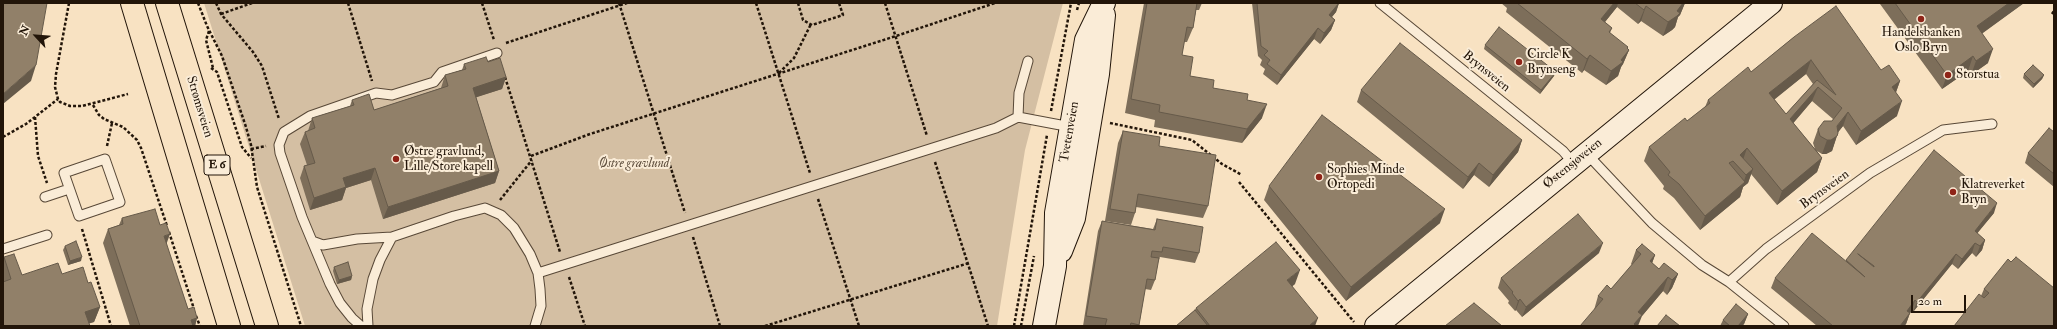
<!DOCTYPE html>
<meta charset="utf-8">
<style>
body{margin:0}
#map{position:relative;width:2057px;height:329px;overflow:hidden;background:#f8e2c2;font-family:"IM FELL Double Pica",serif}
canvas{display:block}
.frame{position:absolute;inset:0;border:4px solid #221509;pointer-events:none}
.north{position:absolute;left:16px;top:16px;width:40px;height:40px;-webkit-text-stroke:3px #faecd7;paint-order:stroke;rotate:296deg;font-size:11px;font-weight:700;line-height:16px;text-align:center;color:#221509}
.north::after{content:'';display:block;margin:auto;width:14px;height:18px;background:#221509;clip-path:polygon(50% 0,100% 100%,50% 72%,0 100%)}
.scale{position:absolute;left:1911px;top:295px;width:55px;height:18px;box-sizing:border-box;border:2px solid #221509;border-top:0;padding-left:5px;font-size:12px;line-height:14px;white-space:nowrap;color:#221509;-webkit-text-stroke:3px #faecd7;paint-order:stroke}
</style>
<div id="map">
<canvas width="2057" height="329"></canvas>
<div class="frame"></div>
<div class="north">N</div>
<div class="scale">20 m</div>
</div>
<script>
const ctx = document.querySelector('canvas').getContext('2d');
ctx.lineJoin = 'round';
function fill(path, color) { ctx.fillStyle = color; ctx.fill(path, 'evenodd'); }
const toPath = rows => new Path2D(rows.map(r => 'M' + r).join(''));
function trace(path, color, width, dash) { ctx.strokeStyle = color; ctx.lineWidth = width; ctx.lineCap = dash ? 'butt' : 'round'; ctx.setLineDash(dash || []); ctx.stroke(path); }
function label(font, color, halo, rows, align = 'center') {
  ctx.font = font + ' "IM FELL Double Pica",serif'; ctx.lineWidth = 4; ctx.setLineDash([]); ctx.textBaseline = 'middle'; ctx.strokeStyle = halo; ctx.fillStyle = color; for (const [text, x, y, turn = 0] of rows) {
    ctx.save(); ctx.translate(x, y); ctx.rotate((+turn || 0) * Math.PI / 180); ctx.textAlign = isNaN(turn) ? turn : align; if (halo) ctx.strokeText(text, 0, 0); ctx.fillText(text, 0, 0); ctx.restore();
  }
}
fill(toPath([
 [204,3,1063,3,1025,150,997,326,305,326]
]), '#d4bfa3');
const service = toPath([
 [1380,3,1563,151,1574,164],
 [1018,117,1019,93,1028,61],
 [1587,154,1652,223,1702,265,1729,282,1784,326],
 [105,159,120,202,79,216,64,173,105,159],
 [45,197,69,189],
 [392,237,357,239,323,245,312,241,302,217,280,153,279,145,284,132,310,116,376,93,392,95,434,82,442,72,497,53],
 [312,241,330,284,340,303,352,318,361,326],
 [3,249,47,235],
 [538,273,996,128,1018,117,1071,127],
 [1729,282,1766,249,1870,173,1943,130,1992,124],
 [368,326,367,309,373,279,380,260,392,237,454,216,485,208,501,215,514,228,530,254,538,273,540,289,541,306,535,326]
]);
const secondary = toPath([
 [1061,251,1074,218,1098,74,1104,15],
 [1044,326,1055,266,1056,213,1086,40,1104,3],
 [1376,326,1771,3]
]);
const trunk = toPath([
 [132,3,229,326],
 [167,3,267,326]
]);
trace(service, '#584837', 11);
trace(secondary, '#221509', 24);
trace(trunk, '#221509', 24);
trace(toPath([
 [69,3,56,74,55,87,58,99,60,102,70,106,82,106,128,94],
 [198,3,207,26,222,56,246,127,251,145,257,187,301,326],
 [216,3,221,14,253,52,262,66,279,119],
 [348,3,372,81],
 [482,3,494,40],
 [619,3,685,213],
 [756,3,810,173],
 [798,3,803,20,812,25,843,15,839,3],
 [885,3,927,136],
 [1077,10,1079,3],
 [221,14,252,3],
 [2052,14,2054,11],
 [209,31,206,40,213,68],
 [506,43,627,3],
 [211,68,217,72,242,147,251,158],
 [779,73,794,58,811,24],
 [505,77,560,252],
 [93,105,99,115,104,119,123,127,137,140,141,148,167,226],
 [1051,111,1071,3],
 [35,117,38,156,47,183],
 [1110,123,1192,140,1222,164,1242,175],
 [3,137,26,124,58,99],
 [107,146,112,123],
 [251,149,266,146],
 [531,156,590,134,896,36,995,3],
 [935,162,988,326],
 [1239,182,1354,322],
 [818,199,859,326],
 [500,200,532,160],
 [82,229,111,326],
 [169,232,194,309],
 [693,237,720,326],
 [569,277,585,326],
 [196,316,200,326],
 [765,326,969,263],
 [1014,326,1047,135],
 [1021,326,1034,256]
]), '#221509', 2.5, [3, 2]);
trace(service, '#faecd7', 9);
trace(secondary, '#faecd7', 22);
trace(trunk, '#f8e2c2', 22);
fill(toPath([
 [1144,3,1202,3,1199,10,1196,10,1193,28,1187,42,1184,42,1182,55,1190,76,1213,88,1247,100,1262,118,1242,143,1154,127,1155,120,1125,113],
 [1252,3,1339,3,1336,12,1332,17,1335,20,1331,30,1320,44,1314,39,1277,85,1263,74,1265,69,1260,65,1262,60,1258,56],
 [1501,3,1685,3,1680,15,1678,17,1675,27,1672,30,1663,36,1641,21,1638,24,1617,7,1605,22,1612,28,1610,33,1629,50,1623,64,1621,67,1618,76,1606,85,1584,70,1582,73,1506,12,1507,8],
 [1880,3,2024,3,1982,33,1988,63,1971,75,1968,71,1942,89,1880,4],
 [1794,37,1881,70,1900,81,1896,92,1897,116,1856,145,1843,126,1838,132,1832,151,1826,154,1822,154,1817,151,1822,158,1817,172,1777,205,1751,174,1748,183,1743,187,1740,197,1700,230,1674,198,1663,189,1664,186,1644,161,1649,147,1687,121,1705,107,1708,100,1751,72],
 [1806,74,1813,84,1786,114,1774,99],
 [1812,101,1833,119,1832,121,1818,129,1813,143,1815,149,1793,123],
 [1485,45,1554,76,1540,94,1484,49],
 [488,62,506,77,502,89,476,97,499,171,495,183,383,219,371,180,346,188,342,200,310,210,300,178,304,166,307,165,300,144,305,132,308,131,312,118,350,106,352,100,374,110,441,88,445,75,462,70,464,64],
 [2024,74,2044,75,2042,79,2033,88,2023,78],
 [1361,90,1522,140,1518,152,1489,187,1474,175,1463,189,1357,102],
 [1123,131,1159,146,1208,206,1203,218,1136,207,1135,213,1131,225,1105,221,1118,143],
 [2054,132,2054,187,2025,163,2028,153],
 [1269,186,1440,223,1346,301,1264,200],
 [1994,213,1977,233,1985,240,1982,250,1976,257,1972,253,1958,269,1952,264,1913,312,1912,311,1910,313,1906,324,1904,326,1817,326,1771,288,1775,278,1846,261,1846,260],
 [122,218,166,244,188,309,197,318,195,326,130,326,103,243,108,229,119,225],
 [1157,219,1199,253,1195,263,1160,257,1158,262,1155,280,1151,290,1145,289,1139,326,1083,326,1098,231,1102,221,1153,229],
 [65,246,81,261,68,265,63,250],
 [1636,250,1655,255,1652,263,1659,269,1678,274,1672,288,1667,295,1663,291,1642,316,1594,310,1598,296,1611,289,1632,265,1631,264],
 [1599,253,1522,317,1516,310,1515,311,1508,303,1509,301,1498,288,1501,278],
 [4,257,22,275,62,274,88,283,100,307,94,322,89,323,3,326,3,260],
 [2011,262,2054,288,1954,326,1981,296,1984,289],
 [334,267,352,276,351,280,337,284,333,271],
 [1295,284,1292,286,1315,326,1176,326,1195,310,1196,308],
 [1748,314,1744,324,1742,326,1720,326,1723,320]
]), '#7d6e5a');
fill(toPath([
 [1339,3,1336,12,1325,25,1329,15],
 [1614,3,1618,3,1617,7,1596,33,1601,19],
 [1683,3,1685,3,1680,15,1678,17,1675,27,1672,30,1663,36,1668,22],
 [2009,3,2024,3,1972,41,1977,26],
 [1646,6,1641,21,1638,24,1644,10],
 [1335,20,1331,30,1320,44,1324,33],
 [1318,28,1314,39,1277,85,1281,75],
 [1628,47,1625,54,1629,50,1623,64,1621,67,1618,76,1606,85,1611,71,1621,60,1627,48],
 [1993,49,1988,63,1971,75,1976,61],
 [1590,55,1584,70,1582,73,1587,59],
 [1973,56,1968,71,1942,89,1947,75],
 [1811,60,1806,74,1764,108,1769,93],
 [36,65,31,81,3,104,3,94],
 [1556,72,1554,76,1540,94,1541,90],
 [2044,75,2042,79,2033,88,2034,84],
 [506,77,502,89,468,100,473,88],
 [1900,81,1895,95,1892,87],
 [1818,87,1812,101,1785,133,1790,119],
 [1902,101,1897,116,1856,145,1861,131],
 [1267,104,1262,118,1242,143,1247,129],
 [1848,112,1843,126,1833,139,1838,133,1832,151,1826,154,1822,154,1827,140],
 [1522,140,1518,152,1489,187,1493,175],
 [1747,148,1742,163,1740,155],
 [1822,158,1817,172,1777,205,1782,191],
 [1479,163,1474,175,1463,189,1468,177],
 [375,168,371,180,346,188,342,200,310,210,314,198,343,178],
 [1753,169,1748,183,1743,187,1740,197,1700,230,1705,216,1743,184,1746,175],
 [499,171,495,183,383,219,388,207],
 [1997,203,1994,213,1971,241,1975,231],
 [1445,209,1440,223,1346,301,1351,287],
 [170,234,165,248,164,236],
 [1985,240,1982,250,1976,257,1980,246],
 [1603,243,1599,253,1522,317,1526,307],
 [1975,243,1972,253,1958,269,1962,259],
 [1956,254,1952,264,1913,312,1917,302],
 [1655,255,1650,269,1650,261],
 [82,257,81,261,68,265,70,261],
 [1300,270,1295,284,1282,295,1287,280],
 [1678,274,1672,288,1667,295,1672,280],
 [352,276,351,280,337,284,339,280],
 [1668,277,1663,291,1642,316,1638,326,1633,326,1638,312],
 [1520,299,1516,310,1515,311,1518,301],
 [1915,300,1912,311,1903,321,1907,311],
 [100,307,94,322,81,326,85,312],
 [1910,313,1906,324,1904,326,1900,326],
 [1748,314,1744,324,1742,326,1738,326],
 [197,318,195,326,189,326,191,320],
 [1318,318,1315,326,1309,326]
]), '#665a4a');
const building = toPath([
 [3,3,47,3,36,65,3,94,3,3],
 [1147,3,1197,3,1193,28,1187,27,1182,55,1193,57,1190,76,1214,80,1213,88,1248,94,1247,100,1267,104,1247,129,1159,112,1160,105,1131,99,1147,3],
 [1257,3,1339,3,1329,15,1335,20,1324,33,1318,28,1281,75,1267,64,1270,60,1264,55,1268,51,1261,46,1257,3],
 [1517,3,1614,3,1601,19,1612,28,1609,32,1628,47,1627,48,1629,50,1621,60,1623,62,1611,71,1590,55,1587,59,1517,3],
 [1635,3,1683,3,1677,11,1680,13,1677,16,1668,22,1646,6,1644,10,1635,3],
 [1895,3,2009,3,1977,26,1993,49,1976,61,1973,56,1947,75,1895,3],
 [1836,6,1881,70,1889,65,1900,81,1892,87,1902,101,1861,131,1848,112,1837,126,1838,133,1837,136,1831,140,1827,140,1820,136,1818,129,1824,121,1832,121,1842,108,1818,87,1790,119,1822,158,1782,191,1747,148,1740,155,1753,169,1746,175,1733,161,1729,163,1745,182,1705,216,1679,184,1668,175,1670,172,1649,147,1685,118,1687,121,1710,103,1708,100,1748,67,1751,72,1794,37,1836,6],
 [1811,60,1836,95,1817,80,1786,114,1769,93,1811,60],
 [1499,27,1556,72,1541,90,1485,45,1499,27],
 [1400,43,1522,140,1493,175,1479,163,1468,177,1361,90,1400,43],
 [486,57,488,62,500,58,506,77,473,88,499,171,388,207,375,168,343,178,346,187,314,198,304,166,315,163,305,132,315,128,312,118,354,105,352,100,369,94,374,110,448,86,445,75,466,69,464,64,486,57],
 [2033,65,2044,75,2034,84,2024,74,2033,65],
 [1322,115,1445,209,1351,287,1269,186,1322,115],
 [2049,128,2054,132,2054,174,2028,153,2049,128],
 [1123,131,1160,137,1159,146,1216,155,1208,206,1138,194,1135,213,1110,209,1123,131],
 [1934,150,1997,203,1975,231,1985,240,1980,246,1975,243,1962,259,1956,254,1917,302,1915,300,1907,311,1910,313,1900,326,1833,326,1775,278,1812,233,1865,277,1846,260,1934,150],
 [1858,254,1874,266,1874,267,1858,254],
 [155,209,160,225,166,223,170,234,164,236,188,309,194,307,197,318,191,320,193,326,140,326,108,229,123,224,122,218,155,209],
 [1578,214,1603,243,1526,307,1520,299,1518,301,1512,293,1513,292,1501,278,1578,214],
 [1157,219,1203,227,1199,253,1163,247,1162,252,1152,251,1151,257,1159,258,1155,280,1147,279,1139,325,1131,323,1130,326,1105,326,1107,319,1086,316,1102,221,1155,230,1157,219],
 [76,241,82,257,70,261,65,246,76,241],
 [1276,242,1300,270,1287,280,1318,318,1309,326,1210,326,1196,308,1276,242],
 [1642,244,1655,255,1650,261,1659,269,1664,263,1678,274,1672,280,1668,277,1638,312,1642,315,1634,324,1636,326,1580,326,1603,299,1598,296,1607,285,1611,289,1641,254,1636,250,1642,244],
 [14,254,22,275,58,263,62,274,83,267,88,283,91,282,100,307,85,312,90,326,3,326,3,282,11,279,4,257,14,254],
 [2016,257,2054,288,2054,326,1954,326,1979,294,1984,298,1989,293,1984,289,2008,259,2011,262,2016,257],
 [348,262,352,276,339,280,334,267,348,262],
 [1474,303,1502,326,1445,326,1474,303],
 [1736,304,1748,314,1738,326,1730,326,1723,320,1736,304],
 [1195,310,1208,326,1176,326,1195,310],
 [1666,315,1680,326,1657,326,1666,315]
]);
fill(building, '#918069');
trace(building, '#665a4a', 1);
for (const [x, y, r, color] of [
 [1921,19,4,"#8f2418"],
 [1519,62,4,"#8f2418"],
 [1948,75,4,"#8f2418"],
 [396,159,4,"#8f2418"],
 [1319,177,4,"#8f2418"],
 [1953,192,4,"#8f2418"]
]) { const dot = new Path2D(); dot.arc(x, y, r, 0, 2 * Math.PI); ctx.fillStyle = color; ctx.fill(dot); trace(dot, '#faecd7', 1.5); }
for (const [x, y, w] of [
 [217,165,26]
]) { const box = new Path2D(); box.roundRect(x - w / 2, y - 10, w, 20, 3); ctx.fillStyle = '#faecd7'; ctx.fill(box); trace(box, '#221509', 1); }
label('bold 12px', '#221509', null, [
 ["E 6",217,165]
]);
label('13px', '#221509', '#faecd7', [
 ["Handelsbanken",1921,33,"center"],
 ["Oslo Bryn",1921,48,"center"],
 ["Circle K",1527,55],
 ["Brynseng",1527,70],
 ["Storstua",1956,75],
 ["Østre gravlund,",404,152],
 ["Lille/Store kapell",404,167],
 ["Sophies Minde",1327,170],
 ["Ortopedi",1327,185],
 ["Klatreverket",1961,185],
 ["Bryn",1961,200]
], 'left');
label('13px', '#221509', '#faecd7', [
 ["Brynsveien",1486,72,39],
 ["Strømsveien",199,107,73],
 ["Tvetenveien",1070,132,-80],
 ["Østensjøveien",1573,164,-39],
 ["Brynsveien",1825,190,-36]
]);
label('italic 13px', '#60503f', '#faecd7', [
 ["Østre gravlund",634,164]
]);
</script>
